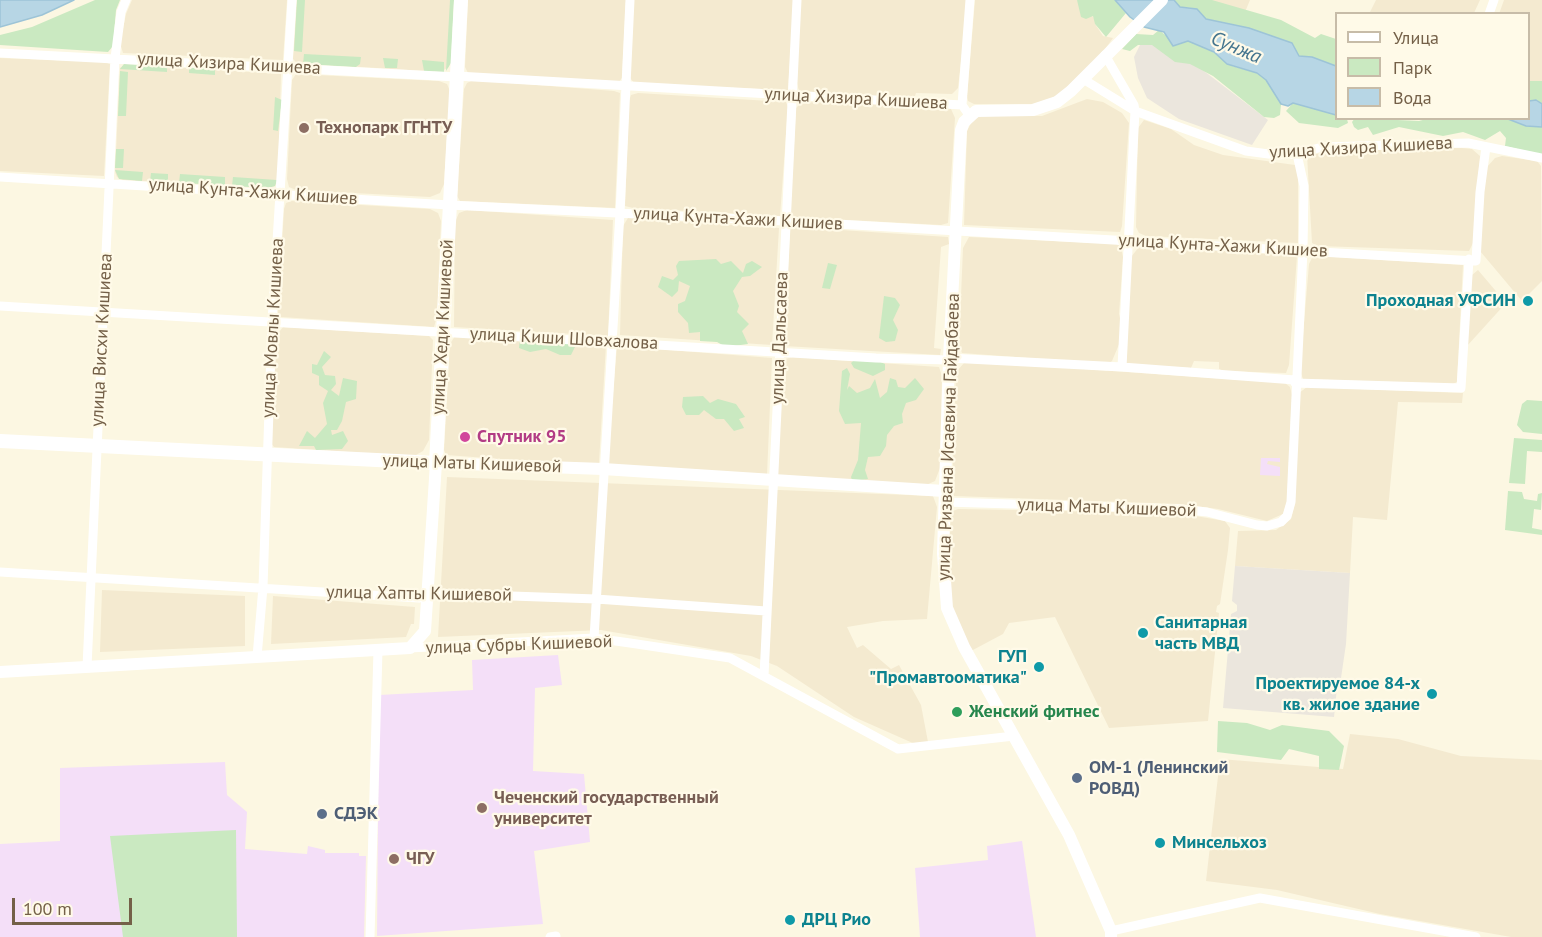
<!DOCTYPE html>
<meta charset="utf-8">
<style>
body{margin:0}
#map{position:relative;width:1542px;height:937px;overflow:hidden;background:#fcf7e2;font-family:"PT Sans",sans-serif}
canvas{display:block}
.legend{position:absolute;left:1335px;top:12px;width:195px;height:108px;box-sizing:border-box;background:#fffae8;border:2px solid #c7bca8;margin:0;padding:8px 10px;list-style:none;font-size:18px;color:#746048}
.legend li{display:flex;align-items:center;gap:12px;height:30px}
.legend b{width:30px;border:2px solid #c7bca8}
.scale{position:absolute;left:12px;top:898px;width:120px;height:27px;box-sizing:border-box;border:3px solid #746048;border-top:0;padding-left:8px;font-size:18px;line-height:21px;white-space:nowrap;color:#746048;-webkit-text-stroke:4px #fffae8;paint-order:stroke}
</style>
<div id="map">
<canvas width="1542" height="937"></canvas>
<ul class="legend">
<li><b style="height:8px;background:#fff"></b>Улица</li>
<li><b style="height:16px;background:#cae9c1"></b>Парк</li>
<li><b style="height:16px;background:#b7d6e5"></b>Вода</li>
</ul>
<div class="scale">100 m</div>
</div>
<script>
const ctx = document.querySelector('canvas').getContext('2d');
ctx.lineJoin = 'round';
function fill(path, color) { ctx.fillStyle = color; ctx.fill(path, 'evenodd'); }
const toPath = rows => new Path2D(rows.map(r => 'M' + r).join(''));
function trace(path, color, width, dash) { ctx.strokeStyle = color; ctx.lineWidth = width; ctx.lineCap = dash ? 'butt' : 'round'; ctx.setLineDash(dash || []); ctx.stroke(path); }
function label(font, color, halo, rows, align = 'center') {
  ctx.font = font + ' "PT Sans",sans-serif'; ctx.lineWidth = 4.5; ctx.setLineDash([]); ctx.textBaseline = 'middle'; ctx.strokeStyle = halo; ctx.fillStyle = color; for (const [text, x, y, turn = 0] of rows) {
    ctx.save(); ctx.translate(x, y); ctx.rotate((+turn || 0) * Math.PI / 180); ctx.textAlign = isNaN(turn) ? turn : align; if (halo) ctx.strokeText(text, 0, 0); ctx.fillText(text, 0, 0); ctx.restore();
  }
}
fill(toPath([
 [132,0,287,0,283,60,123,53,120,43,126,14],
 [297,0,454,0,449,67,440,72,297,63,293,59],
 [468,0,626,0,622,78,618,83,468,73,465,67],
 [633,0,794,0,788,90,635,84,630,78],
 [800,0,968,0,958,88,952,94,916,93,914,99,799,91,797,83],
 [975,0,1077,0,1095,19,1095,24,1103,36,1113,38,1103,52,1061,93,1041,104,974,104,968,101,967,96],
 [1203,0,1250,0,1245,12],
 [1376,0,1480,0,1474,13,1374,13,1370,12],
 [1504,0,1542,0,1542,91,1529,91,1528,14,1499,14],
 [0,58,105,62,110,64,104,176,0,171],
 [125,64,281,74,278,179,275,186,268,188,123,180,117,177,115,172,120,68],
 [296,74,439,81,447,84,450,91,444,184,440,193,430,197,296,190,289,187,287,179,292,80],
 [473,80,614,91,620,93,615,208,460,201,457,196,464,89,467,83],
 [638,93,786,102,788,107,780,216,633,208,625,206,629,101,631,95],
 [1087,99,1103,102,1122,113,1129,123,1122,226,1120,232,964,225,967,131,973,119,984,115,1042,116],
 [802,102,943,106,951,109,955,118,948,223,941,225,790,217,796,108],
 [1144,120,1171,129,1194,145,1223,155,1295,165,1298,172,1298,243,1146,236,1139,233,1136,227,1138,128],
 [1452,147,1472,149,1480,156,1473,243,1469,251,1318,246,1312,243,1307,155,1369,148],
 [1502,156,1537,161,1541,166,1542,281,1522,301,1480,251,1482,192,1487,167,1495,158],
 [292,201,430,209,438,213,441,221,437,316,434,327,281,317,278,313,284,209,286,203],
 [467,210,613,220,608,336,454,327,455,222,459,213],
 [628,218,779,228,772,345,620,335,623,226],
 [795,227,948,237,949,244,941,247,934,348,941,349,940,355,784,346,790,229],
 [969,237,1117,244,1121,247,1123,257,1119,314,1121,323,1120,342,1112,361,1108,364,962,353,959,345,963,248],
 [1147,245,1297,256,1289,365,1286,373,1224,371,1219,369,1219,362,1194,361,1191,368,1126,364,1131,257,1139,247],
 [1318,256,1463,265,1457,382,1453,384,1303,379,1300,370,1309,264,1312,258],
 [1478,270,1506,303,1467,346,1472,275],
 [283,327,429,336,433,340,429,440,423,451,416,455,406,456,274,447,271,443,276,336],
 [455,336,606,345,599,463,595,466,446,455,444,450,450,344],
 [617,346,772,358,767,475,607,464],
 [793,357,939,367,942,376,940,468,935,481,926,485,777,476,783,363,785,359],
 [964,363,997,363,1285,383,1290,387,1292,395,1287,502,1283,514,1267,521,1218,509,1180,504,954,496,952,489,956,376,957,371],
 [1307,387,1463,393,1462,403,1398,402,1387,520,1353,517,1350,573,1235,566,1238,531,1276,530,1291,519,1295,503,1299,393],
 [447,477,933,496,937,507,927,619,883,621,847,627,857,648,863,645,891,669,899,665,921,705,928,742,915,744,854,717,777,666,751,656,601,630,438,637],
 [958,509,1178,513,1225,521,1230,528,1228,550,1220,604,1217,606,1216,612,1219,613,1208,721,1109,728,1055,617,1009,623,1003,634,971,651,951,607,948,553,951,516,953,511],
 [102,590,245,596,245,646,100,652],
 [273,596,415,607,414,624,411,624,406,637,271,644],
 [1350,734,1398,739,1461,756,1542,760,1542,937,1511,937,1380,914,1277,890,1206,881,1220,759,1343,769]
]), '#f4ead0');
fill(toPath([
 [1142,41,1155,43,1204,71,1268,120,1252,145,1179,119,1147,98,1138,78,1134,57],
 [1235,566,1350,573,1346,644,1341,678,1338,678,1334,717,1223,708,1231,614,1237,611,1237,605,1232,601]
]), '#ebe6dd');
fill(toPath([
 [1261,458,1280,458,1280,462,1268,461,1267,464,1280,467,1280,476,1260,475],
 [558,655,562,685,535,688,533,771,584,774,590,842,534,851,543,924,377,936,379,695,473,690,472,660],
 [225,762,227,795,247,812,245,849,307,854,308,846,325,850,325,853,359,853,359,856,366,856,364,937,0,937,0,844,60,841,60,768],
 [1022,841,1036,937,920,937,915,868,988,860,987,846]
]), '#f4dff8');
fill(toPath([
 [95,0,120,0,116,10,113,46,108,52,0,45,0,35,32,27],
 [297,0,305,0,302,52,294,51],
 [450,0,454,0,451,63,446,71],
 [1077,0,1115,0,1126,13,1106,37,1095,24,1093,16,1086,19,1081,17],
 [1174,0,1212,0,1281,20,1315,38,1321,34,1336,39,1336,66,1312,57,1299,56,1292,43,1249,28,1206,19,1192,8,1180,7],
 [1159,30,1169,38,1188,41,1212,51,1232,66,1257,73,1266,80,1281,104,1280,115,1274,118,1264,117,1213,76,1190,64,1175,62,1152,45,1138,45,1130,51,1122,49,1136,34,1153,35],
 [304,54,361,57,360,64,356,67,303,64],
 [383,58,398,59,397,68,385,68],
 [422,60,444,62,444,72,424,71],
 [124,64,167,66,167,72,120,69],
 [189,67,215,69,215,75,189,73],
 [120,71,128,72,126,116,118,116],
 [1528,81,1542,81,1542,104,1536,100,1529,101],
 [275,97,282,100,278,131,273,130],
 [1293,103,1336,115,1336,118,1347,119,1348,123,1338,128,1299,123,1286,111],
 [1355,118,1419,121,1430,118,1508,119,1526,126,1542,127,1542,155,1505,146,1506,138,1500,131,1485,140,1463,132,1443,136,1399,127,1373,135,1368,127,1358,130,1354,127,1352,122],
 [116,149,124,149,123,168,115,168],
 [115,170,143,172,142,181,119,179],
 [151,173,168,174,168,182,150,182],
 [180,174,225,177,225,185,179,183],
 [233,177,277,180,275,186,268,188,232,186],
 [716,259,721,264,731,261,743,273,746,264,752,261,762,267,750,276,742,277,733,291,739,306,737,312,749,324,742,331,748,344,726,347,717,342,700,341,700,332,689,333,688,323,678,312,678,304,685,301,690,286,679,281,678,291,672,297,658,287,662,276,673,280,678,275,676,266,679,261],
 [828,263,837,265,830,289,822,288],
 [884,296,895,298,900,305,893,320,898,330,895,341,886,342,879,338],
 [520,338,574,341,575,347,571,355,560,355,546,349,530,352,519,348],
 [324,351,331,357,322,367,325,375,335,376,336,384,331,390,339,396,343,378,357,381,356,399,346,402,342,421,337,430,331,430,332,435,343,431,348,441,342,449,316,450,314,446,299,446,307,431,315,438,327,424,323,403,328,391,319,385,319,376,312,373,312,364,317,365],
 [854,360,876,360,885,364,885,370,873,376,854,368,851,363],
 [847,368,850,374,847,390,849,386,857,393,870,388,875,379,880,398,887,392,890,378,896,380,898,387,905,388,915,378,924,389,916,400,906,403,902,414,903,423,894,426,887,435,886,446,880,456,868,457,865,470,868,479,861,480,852,480,851,477,858,460,861,423,845,424,839,411,842,371],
 [703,396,710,403,718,399,736,404,745,417,739,419,744,428,734,431,724,419,716,419,704,410,699,415,686,415,682,407,683,397],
 [1527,400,1542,401,1542,434,1523,432,1517,425,1522,404],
 [1514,438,1542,440,1542,452,1527,451,1525,484,1509,483],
 [1508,491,1522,492,1524,499,1537,501,1538,494,1542,493,1541,510,1534,509,1532,528,1542,530,1542,535,1505,530],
 [1218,721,1247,723,1270,730,1282,725,1329,731,1344,746,1339,770,1319,769,1319,756,1289,749,1281,760,1217,752],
 [236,830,237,937,123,937,110,836]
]), '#cae9c1');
const water = toPath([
 [0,0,74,0,42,15,0,27,0,0],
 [1115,0,1174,0,1180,7,1197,9,1206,19,1249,28,1292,43,1299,56,1312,57,1336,66,1336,115,1293,103,1288,106,1281,104,1266,80,1257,73,1227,64,1214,52,1188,41,1173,46,1164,32,1144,27,1130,17,1115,0],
 [1536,100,1542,104,1542,127,1526,126,1508,119,1528,118,1529,101,1536,100]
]);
fill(water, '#b7d6e5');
trace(water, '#9dc4d7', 1.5);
trace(toPath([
 [1489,14,1494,0],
 [0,53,457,77],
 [1105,55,1134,105,1135,111,1122,367],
 [457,76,962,105,969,115],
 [1083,79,1135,111,1246,151,1276,155,1297,154,1322,147,1468,143,1542,158],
 [962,105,970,0],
 [0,177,449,205,785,221,1476,261,1480,192,1486,147],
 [0,306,876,358,948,360],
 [949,358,1122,367,1295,380],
 [1295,383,1461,388,1469,259],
 [945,502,1179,509,1207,512,1257,525,1267,526,1281,522,1287,516,1291,502,1303,250,1304,186,1297,154],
 [0,572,419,598,428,593,596,599,766,611],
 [594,638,620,213,630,0],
 [410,648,594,638,630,643,730,658,898,749,1014,736],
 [257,657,263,587,272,322,292,0],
 [87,667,115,58,121,12,126,0],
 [764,676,797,0],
 [1111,931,1260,898,1476,937],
 [370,937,378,650],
 [550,937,556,936]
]), '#fff', 9);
trace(toPath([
 [0,672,410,648,425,631,436,463,603,469,944,491],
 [1111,937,1111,931,1069,835,964,647,947,608,943,553,949,358,961,130,964,122,976,111,1033,110,1057,102,1071,91,1162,0]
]), '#fff', 12);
trace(toPath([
 [0,441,436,463,461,0]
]), '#fff', 14);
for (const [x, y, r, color] of [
 [304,128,6,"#8d6e63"],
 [1528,301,6,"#0f9aa8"],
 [465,437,6,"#d1479c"],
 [1143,633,6,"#0f9aa8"],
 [1039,667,6,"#0f9aa8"],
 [1432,694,6,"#0f9aa8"],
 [957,712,6,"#2e9e5b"],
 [1077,778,6,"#5c6f8a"],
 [482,808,6,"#8d6e63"],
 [322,814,6,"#5c6f8a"],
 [1160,843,6,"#0f9aa8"],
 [394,859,6,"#8d6e63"],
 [790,920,6,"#0f9aa8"]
]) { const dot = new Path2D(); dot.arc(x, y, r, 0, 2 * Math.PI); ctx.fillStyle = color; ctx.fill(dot); trace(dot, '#fffae8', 2); }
label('18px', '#746048', '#fffae8', [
 ["улица Хизира Кишиева",229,64,3],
 ["улица Хизира Кишиева",856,99,3],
 ["улица Хизира Кишиева",1361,148,-3],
 ["улица Кунта-Хажи Кишиев",253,192,4],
 ["улица Кунта-Хажи Кишиев",738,219,3],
 ["улица Кунта-Хажи Кишиев",1223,246,3],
 ["улица Хеди Кишиевой",443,327,-87],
 ["улица Мовлы Кишиева",273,328,-87],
 ["улица Дальсаева",780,338,-88],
 ["улица Киши Шовхалова",564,339,3],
 ["улица Висхи Кишиева",102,340,-87],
 ["улица Ризвана Исаевича Гайдабаева",949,437,-88],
 ["улица Маты Кишиевой",472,464,2],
 ["улица Маты Кишиевой",1107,508,2],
 ["улица Хапты Кишиевой",419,594,1],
 ["улица Субры Кишиевой",519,645,-2]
]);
label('bold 18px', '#785e54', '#fffae8', [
 ["Технопарк ГГНТУ",316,128],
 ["Чеченский государственный",494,798],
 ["университет",494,819],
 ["ЧГУ",406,859]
], 'left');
label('bold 18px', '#0d838f', '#fffae8', [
 ["Проходная УФСИН",1516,301],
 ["Санитарная",1155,623,"left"],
 ["часть МВД",1155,644,"left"],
 ["ГУП",1027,657],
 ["\"Промавтооматика\"",1027,678],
 ["Проектируемое 84-х",1420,684],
 ["кв. жилое здание",1420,705],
 ["Минсельхоз",1172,843,"left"],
 ["ДРЦ Рио",802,920,"left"]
], 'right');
label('bold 18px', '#b23c85', '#fffae8', [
 ["Спутник 95",477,437]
], 'left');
label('bold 18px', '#27864d', '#fffae8', [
 ["Женский фитнес",969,712]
], 'left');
label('bold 18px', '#4e5e75', '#fffae8', [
 ["ОМ-1 (Ленинский",1089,768],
 ["РОВД)",1089,789],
 ["СДЭК",334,814]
], 'left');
label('italic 20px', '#45758e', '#fffae8', [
 ["Сунжа",1236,48,23]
]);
</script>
